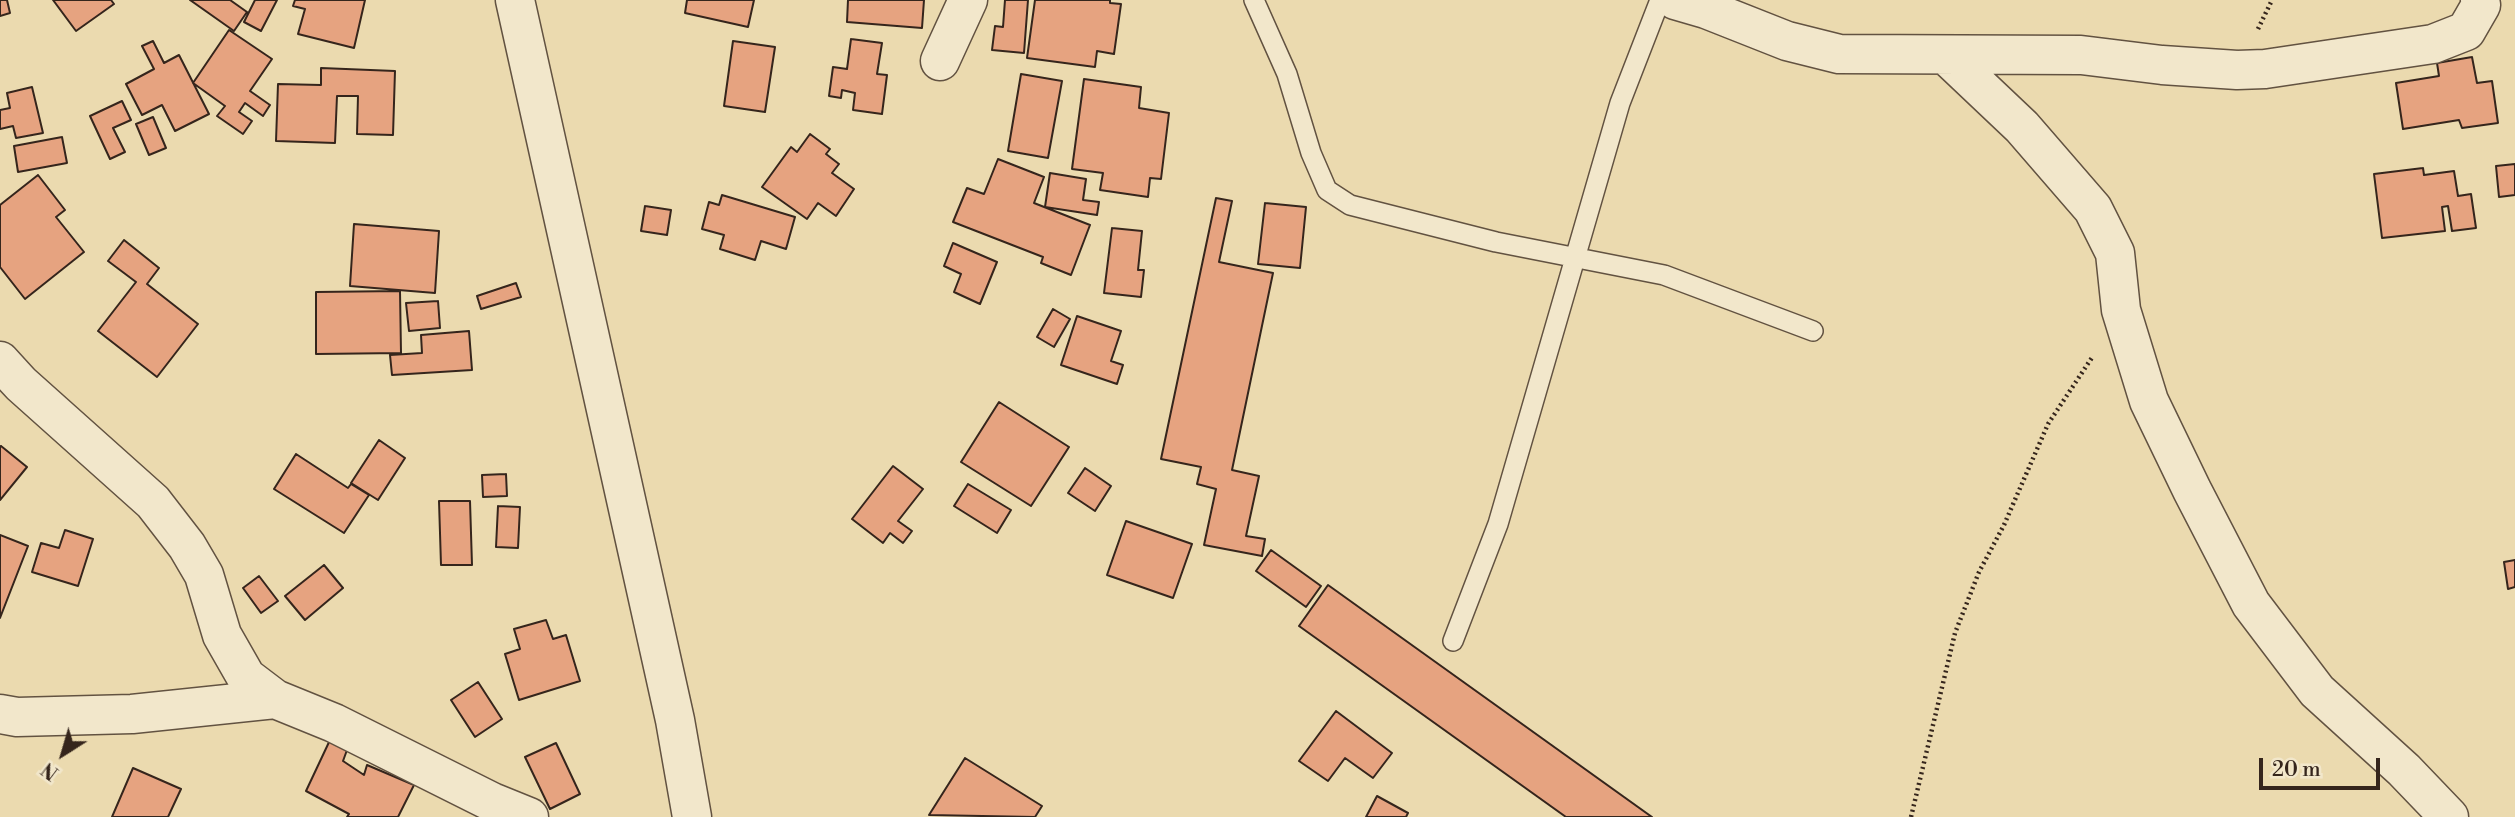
<!DOCTYPE html>
<style>
body{margin:0}
#map{position:relative;width:2515px;height:817px;overflow:hidden;background:#ebdaaf;font-family:"Libre Bodoni",serif}
canvas{display:block}
.north{position:absolute;left:28px;top:719px;width:70px;height:70px;-webkit-text-stroke:5px #f2e7cb;paint-order:stroke;rotate:217deg;font-size:19px;font-weight:700;line-height:28px;text-align:center;color:#35251c}
.north::after{content:'';display:block;margin:auto;width:24px;height:32px;background:#35251c;clip-path:polygon(50% 0,100% 100%,50% 72%,0 100%)}
.scale{position:absolute;left:2259px;top:758px;width:121px;height:32px;box-sizing:border-box;border:4px solid #35251c;border-top:0;padding-left:9px;font-size:21px;line-height:24px;white-space:nowrap;color:#35251c;-webkit-text-stroke:5px #f2e7cb;paint-order:stroke}
</style>
<div id="map">
<canvas width="2515" height="817"></canvas>
<div class="north">N</div>
<div class="scale">20 m</div>
</div>
<script>
const ctx = document.querySelector('canvas').getContext('2d');
ctx.lineJoin = 'round';
function fill(path, color) { ctx.fillStyle = color; ctx.fill(path, 'evenodd'); }
const toPath = rows => new Path2D(rows.map(r => 'M' + r).join(''));
function trace(path, color, width, dash) { ctx.strokeStyle = color; ctx.lineWidth = width; ctx.lineCap = dash ? 'butt' : 'round'; ctx.setLineDash(dash || []); ctx.stroke(path); }
const building = toPath([
 [0,0,7,0,10,13,0,16,0,0],
 [53,0,111,0,114,4,76,31,53,0],
 [190,0,230,0,247,12,234,31,190,0],
 [255,0,277,0,261,31,244,22,255,0],
 [295,0,365,0,354,48,298,34,305,9,293,6,295,0],
 [687,0,754,0,748,27,685,13,687,0],
 [848,0,924,0,922,28,847,22,848,0],
 [1005,0,1028,0,1024,53,992,50,995,26,1003,27,1005,0],
 [1035,0,1110,0,1110,3,1121,4,1114,54,1097,51,1095,67,1027,58,1035,0],
 [229,30,272,59,250,91,270,105,263,116,245,103,239,112,252,121,243,134,217,116,225,106,193,83,229,30],
 [851,39,882,43,877,74,887,75,882,114,853,110,855,93,842,90,841,98,829,96,833,67,847,69,851,39],
 [153,41,164,63,179,55,209,114,175,131,162,105,142,115,126,84,154,69,142,46,153,41],
 [733,41,775,47,765,112,724,106,733,41],
 [2472,57,2477,83,2492,81,2498,123,2462,128,2459,120,2403,129,2396,83,2439,76,2437,63,2472,57],
 [321,68,395,71,393,135,357,134,358,96,337,96,335,143,276,141,278,84,321,85,321,68],
 [1021,74,1062,81,1048,158,1008,151,1021,74],
 [1084,79,1141,87,1139,108,1169,113,1161,179,1150,178,1148,197,1100,190,1103,173,1072,169,1084,79],
 [32,87,43,133,16,138,13,126,0,129,0,110,10,108,7,93,32,87],
 [122,101,131,120,113,128,125,152,110,159,90,116,122,101],
 [153,117,166,148,149,155,136,124,153,117],
 [810,134,830,149,826,154,839,164,832,173,854,189,836,216,818,203,807,219,762,187,791,147,797,152,810,134],
 [62,137,67,163,18,172,14,146,62,137],
 [998,159,1044,177,1034,203,1090,225,1071,275,1041,263,1043,257,953,222,967,188,984,194,998,159],
 [2515,164,2515,195,2499,197,2496,166,2515,164],
 [2423,168,2424,175,2454,171,2458,196,2471,194,2476,228,2452,231,2448,206,2442,207,2445,231,2382,238,2374,174,2423,168],
 [1050,173,1086,179,1083,200,1099,202,1097,215,1045,207,1050,173],
 [38,175,65,210,56,217,84,252,25,299,0,267,0,205,38,175],
 [722,195,795,217,786,249,761,241,755,260,720,249,724,235,702,229,709,202,719,205,722,195],
 [1216,198,1232,201,1219,262,1273,273,1232,470,1259,476,1246,536,1265,539,1262,556,1204,545,1216,489,1197,484,1201,467,1161,459,1216,198],
 [1265,203,1306,207,1300,268,1258,264,1265,203],
 [645,206,671,210,667,235,641,231,645,206],
 [354,224,439,231,435,293,350,286,354,224],
 [1112,228,1142,231,1138,270,1144,270,1141,297,1104,293,1112,228],
 [124,240,159,268,147,284,198,324,157,377,98,331,136,282,108,261,124,240],
 [953,243,997,262,980,304,954,292,961,274,944,266,953,243],
 [516,283,521,297,481,309,477,296,516,283],
 [400,291,401,353,316,354,316,292,400,291],
 [438,301,440,328,409,331,406,303,438,301],
 [1053,309,1070,319,1054,347,1037,337,1053,309],
 [1077,316,1121,331,1111,361,1123,365,1117,384,1061,365,1077,316],
 [469,331,472,370,392,375,390,355,422,353,421,335,469,331],
 [999,402,1069,447,1031,506,961,462,999,402],
 [379,440,405,458,378,500,351,483,379,440],
 [1,446,27,467,0,500,0,447,1,446],
 [296,454,348,488,351,484,369,495,344,533,274,489,296,454],
 [893,466,923,489,898,521,912,531,903,543,890,533,883,543,852,519,893,466],
 [1085,468,1111,486,1095,511,1068,493,1085,468],
 [506,474,507,496,483,497,482,475,506,474],
 [968,484,1011,510,997,533,954,506,968,484],
 [439,501,470,501,472,565,441,565,439,501],
 [498,506,520,507,518,548,496,547,498,506],
 [1126,521,1192,544,1173,598,1107,575,1126,521],
 [65,530,93,539,78,586,32,572,41,543,59,548,65,530],
 [0,535,28,546,0,618,0,535],
 [1271,550,1321,586,1306,607,1256,571,1271,550],
 [2515,560,2515,587,2508,589,2504,562,2515,560],
 [324,565,343,588,305,620,285,596,324,565],
 [259,576,278,601,261,613,243,588,259,576],
 [1328,585,1652,817,1566,817,1299,626,1328,585],
 [546,620,553,639,566,635,580,681,519,700,505,654,520,649,514,629,546,620],
 [478,682,502,719,475,737,451,700,478,682],
 [1336,711,1392,753,1373,778,1345,758,1328,781,1299,761,1336,711],
 [330,740,347,750,343,761,364,775,367,765,414,785,398,817,347,817,349,814,306,791,330,740],
 [556,743,580,794,550,809,525,757,556,743],
 [965,758,1042,806,1035,817,929,815,965,758],
 [133,768,181,789,168,817,112,817,133,768],
 [1377,796,1408,813,1406,817,1366,817,1377,796]
]);
fill(building, '#e6a380');
trace(building, '#35251c', 2);
const service = toPath([
 [1254,0,1287,74,1311,153,1327,190,1350,205,1496,242,1664,275,1813,331],
 [1453,641,1498,524,1620,103,1660,0]
]);
const minor = toPath([
 [515,0,675,720,692,817],
 [1675,0,1706,9,1787,41,1839,54,2081,55,2162,65,2237,70,2265,69,2433,44,2466,31,2481,5,2480,0],
 [1946,55,2022,127,2093,209,2115,253,2121,310,2149,401,2192,490,2251,604,2317,691,2404,770,2449,817],
 [940,61,968,0],
 [0,361,21,384,153,502,187,546,204,575,222,635,246,677,275,699,334,723,492,802,529,817],
 [0,714,17,717,132,714,275,699]
]);
trace(service, '#625241', 22);
trace(minor, '#625241', 41);
trace(toPath([
 [2258,29,2272,0],
 [1911,817,1955,633,1979,572,2004,525,2048,424,2093,356]
]), '#35251c', 4.5, [2, 3.5]);
trace(service, '#f2e7cb', 19);
trace(minor, '#f2e7cb', 38);
</script>
